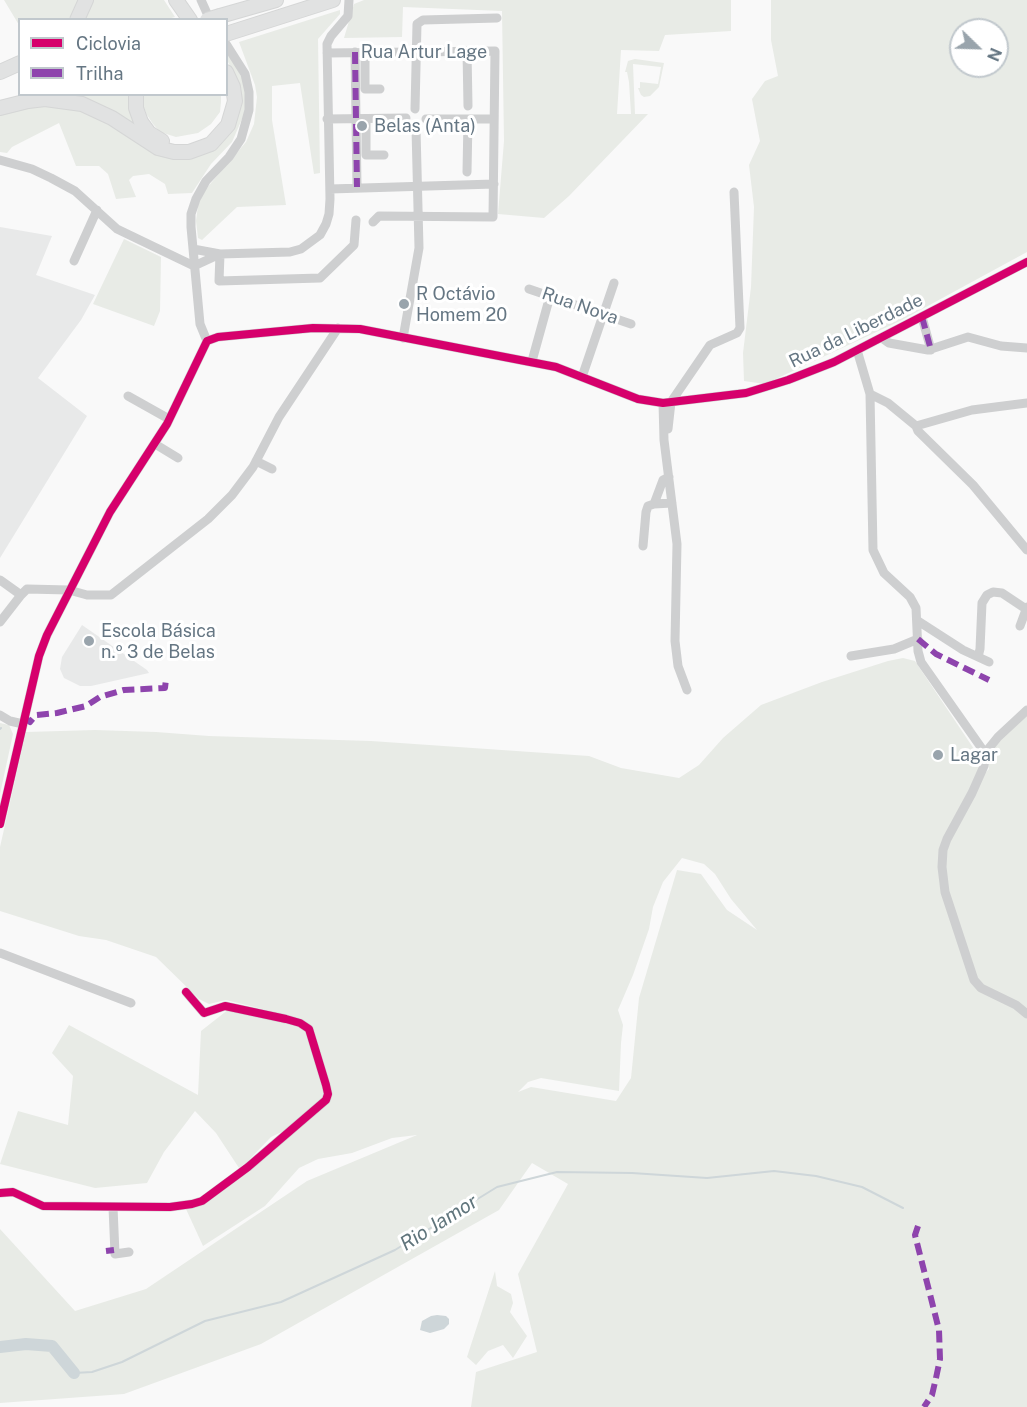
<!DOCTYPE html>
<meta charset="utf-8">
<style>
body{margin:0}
#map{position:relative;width:1027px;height:1407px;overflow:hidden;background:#f9f9f9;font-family:"Public Sans",sans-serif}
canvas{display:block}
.legend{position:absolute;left:18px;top:18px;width:210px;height:78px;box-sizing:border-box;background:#fff;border:2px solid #c1c8cd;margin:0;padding:8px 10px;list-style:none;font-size:18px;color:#657683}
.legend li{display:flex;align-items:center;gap:12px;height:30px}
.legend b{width:30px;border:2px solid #c1c8cd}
.north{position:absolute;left:949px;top:18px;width:60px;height:60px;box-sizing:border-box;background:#fff;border:2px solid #c1c8cd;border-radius:50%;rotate:113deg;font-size:16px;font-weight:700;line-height:24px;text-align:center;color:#657683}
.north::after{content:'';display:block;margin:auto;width:21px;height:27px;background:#99a4ac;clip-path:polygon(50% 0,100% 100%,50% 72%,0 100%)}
</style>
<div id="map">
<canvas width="1027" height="1407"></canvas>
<ul class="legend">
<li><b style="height:8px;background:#d6006c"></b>Ciclovia</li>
<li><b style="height:8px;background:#8e44ad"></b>Trilha</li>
</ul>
<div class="north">N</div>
</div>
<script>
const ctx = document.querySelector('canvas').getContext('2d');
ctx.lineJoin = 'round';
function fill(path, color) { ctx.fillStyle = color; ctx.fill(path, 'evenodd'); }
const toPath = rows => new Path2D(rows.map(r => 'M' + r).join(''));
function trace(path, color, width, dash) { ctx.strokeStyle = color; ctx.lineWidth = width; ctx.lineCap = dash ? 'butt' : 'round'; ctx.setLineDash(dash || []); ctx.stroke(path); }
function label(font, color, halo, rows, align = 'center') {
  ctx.font = font + ' "Public Sans",sans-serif'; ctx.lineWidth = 6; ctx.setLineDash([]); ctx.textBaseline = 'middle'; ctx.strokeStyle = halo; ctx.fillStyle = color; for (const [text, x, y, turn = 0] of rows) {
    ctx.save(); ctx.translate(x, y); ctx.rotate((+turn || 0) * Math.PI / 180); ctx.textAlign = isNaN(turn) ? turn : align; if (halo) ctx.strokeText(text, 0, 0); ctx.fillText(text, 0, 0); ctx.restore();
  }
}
fill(toPath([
 [0,227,52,236,36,275,95,295,81,320,38,378,87,416,0,558],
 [82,625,147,670,149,673,91,686,80,686,64,678,60,669,62,657]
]), '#e8e9e9');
fill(toPath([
 [4,0,80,0,74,13,68,19,20,20,19,25],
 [90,0,164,0,175,17,164,20,81,20],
 [364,0,731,0,731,31,665,35,659,51,621,50,617,114,631,114,629,82,627,72,625,72,628,61,635,59,664,63,659,87,650,96,644,97,641,95,638,88,640,88,640,82,658,84,661,67,633,64,635,114,648,114,569,196,544,218,498,214,504,141,502,11,403,7,402,37,344,38,354,4],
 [771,0,1027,0,1027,252,902,320,765,384,744,381,743,353,751,287,754,207,749,165,760,141,752,99,765,81,778,76,771,40],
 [961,30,997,30,997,66,961,66],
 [340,10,340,14,318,39,320,173,314,174,300,83,272,86,272,120,286,205,237,207,202,240,198,238,196,221,198,205,205,190,246,142,254,124,257,97,255,85,239,42],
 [227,49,243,80,246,94,246,110,232,142,211,164,192,193,168,194,165,184,149,174,133,176,129,180,136,197,116,199,108,174,99,166,76,166,59,123,12,147,7,153,0,152,0,114,20,106,73,104,172,156,233,127,238,116,241,101,239,84,227,60],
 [61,95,133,95,140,130,83,99],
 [142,95,221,95,221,102,220,112,211,124,198,133,176,137,160,132,153,124,147,115,142,103],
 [124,239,161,257,160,311,154,326,93,304],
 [903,658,915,661,978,755,979,768,985,773,989,769,986,755,1027,713,1027,1407,471,1407,476,1372,537,1352,518,1274,568,1184,532,1163,499,1210,261,1344,124,1394,0,1403,0,1229,75,1311,146,1289,307,1181,417,1135,392,1138,352,1153,318,1159,299,1168,265,1206,203,1246,186,1209,327,1103,302,1019,226,1000,209,1004,199,999,156,957,106,940,79,936,0,911,0,847,26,732,95,730,156,732,209,736,371,741,589,756,621,768,679,778,699,765,723,738,761,705,822,682,888,661],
 [682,858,704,864,715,874,731,899,757,930,727,910,701,874,677,870,639,998,631,1078,616,1101,531,1087,518,1092,528,1082,541,1078,619,1091,621,1043,623,1025,618,1010,633,975,649,929,653,907,663,882],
 [0,723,9,725,13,734,0,794],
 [229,1009,262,1016,305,1029,324,1093,323,1097,288,1129,271,1137,247,1162,239,1168,216,1133,195,1111,164,1152,147,1183,95,1188,0,1164,18,1111,68,1125,73,1076,52,1053,69,1025,198,1095,201,1031],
 [495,1271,497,1286,511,1294,513,1303,510,1312,527,1336,513,1358,503,1345,488,1351,476,1365,467,1357]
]), '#e8ebe6');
fill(toPath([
 [437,1315,446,1316,449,1319,449,1324,444,1329,430,1333,420,1330,422,1321,431,1316]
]), '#ced6d9');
trace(toPath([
 [0,729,1,728],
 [74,1373,92,1372,122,1362,205,1321,281,1302,395,1250,497,1187,557,1172,632,1173,707,1178,774,1171,816,1176,862,1187,903,1208]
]), '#ced6d9', 2);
trace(toPath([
 [0,1347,26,1344,52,1346,74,1373]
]), '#ced6d9', 12);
const highway = toPath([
 [176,0,190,20],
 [220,16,276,0],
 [77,20,86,0],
 [226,34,333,0],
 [0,72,20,63],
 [136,94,136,108,141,122,149,133,162,141],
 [0,108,28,101,45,99,82,104,112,118,158,148,174,152,189,152,211,144,228,125,235,101,233,87,226,72]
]);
trace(highway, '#d5d6d6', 16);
trace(toPath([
 [201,0,210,20],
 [349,0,348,16,331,36,327,44,330,199,329,214,326,224,320,235,301,249,290,252,220,254,219,281,320,278,354,245,356,220],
 [365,51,365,89,380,89],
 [467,51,468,106],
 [355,52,357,187],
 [327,53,495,51,493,217,379,216,373,222],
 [415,109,417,24,423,20,497,18],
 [327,119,406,118],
 [366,119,366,155,384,155],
 [426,119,494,119],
 [0,160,32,169,51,178,75,191,117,229,194,266,220,254,193,249],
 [467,172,468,119],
 [330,189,494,184],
 [74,261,97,210],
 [529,289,631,324],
 [922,317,931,350],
 [403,338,419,248,416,129],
 [882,338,889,343,928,350,968,337,1001,346,1027,348],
 [207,341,200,324,191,227,191,214,196,199,206,181,229,157,241,139,249,110,249,92,245,74,226,44],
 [857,350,870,394,873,550,884,573,910,597,916,608,918,651,921,662,985,753],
 [532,361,550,296],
 [582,377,614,283],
 [870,394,888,403,916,426,918,431,973,485,1027,550],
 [128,396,169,419],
 [663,403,664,440,677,544,675,641,678,666,687,690],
 [916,426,972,410,1027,403],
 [668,429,671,402,710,345,737,333,740,328,734,192],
 [155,444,178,458],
 [256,461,272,469],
 [669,477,663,480,654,504,672,503],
 [643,546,646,512,648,506,654,504],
 [0,580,21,595],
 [918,621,963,650,989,662],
 [0,622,21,595,27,589,69,590,87,595,111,595,208,519,232,495,253,467,279,417,338,328],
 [1020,626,1027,607],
 [851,656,894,649,918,639],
 [978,657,980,649,982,603,987,595,993,592,1002,593,1026,609],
 [1027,710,998,737,985,753,984,766,972,793,947,839,943,850,942,867,945,892,974,980,981,988,1016,1005,1027,1014],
 [0,715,10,721,23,724],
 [0,824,39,656,47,635,110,512,167,424,207,341,218,337,313,328,360,329,556,367,638,399,663,403,746,393,788,380,834,362,1027,262],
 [0,953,131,1003],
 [0,1193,13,1192,43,1206,170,1207,192,1204,202,1201,248,1167,326,1100,328,1094,326,1085,309,1029,300,1023,286,1019,225,1006,204,1013,186,992],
 [113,1207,115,1254,129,1252]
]), '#cecfd0', 9);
trace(highway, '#e1e2e2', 14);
const highwayBridge = toPath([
 [207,20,220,16]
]);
trace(highwayBridge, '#d5d6d6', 16, []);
trace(highwayBridge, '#e1e2e2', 14);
trace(toPath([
 [355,52,357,187],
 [922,317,931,350],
 [918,639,936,654,989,680],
 [24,717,30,722,36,715,57,713,86,706,100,697,124,690,165,688,166,679],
 [918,1226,915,1235,939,1330,940,1359,936,1378,932,1395,924,1407],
 [106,1251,114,1250]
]), '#8e44ad', 6, [12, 6]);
trace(toPath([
 [0,824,39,656,47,635,110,512,167,424,207,341,218,337,313,328,360,329,556,367,638,399,663,403,746,393,788,380,834,362,1027,262],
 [0,1193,13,1192,43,1206,170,1207,192,1204,202,1201,248,1167,326,1100,328,1094,326,1085,309,1029,300,1023,286,1019,225,1006,204,1013,186,992]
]), '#d6006c', 8);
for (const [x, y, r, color] of [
 [362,126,6,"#99a4ac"],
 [404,304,6,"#99a4ac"],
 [89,641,6,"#99a4ac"],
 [938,755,6,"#99a4ac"]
]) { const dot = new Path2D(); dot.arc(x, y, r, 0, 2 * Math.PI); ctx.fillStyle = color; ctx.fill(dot); trace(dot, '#fff', 2); }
label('18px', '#657683', '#fff', [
 ["Rua Artur Lage",424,52],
 ["Rua Nova",580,306,19],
 ["Rua da Liberdade",856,331,-26]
]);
label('18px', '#657683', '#fff', [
 ["Belas (Anta)",374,126],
 ["R Octávio",416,294],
 ["Homem 20",416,315],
 ["Escola Básica",101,631],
 ["n.º 3 de Belas",101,652],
 ["Lagar",950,755]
], 'left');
label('italic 20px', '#60757c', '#fff', [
 ["Rio Jamor",439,1223,-32]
]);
</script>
